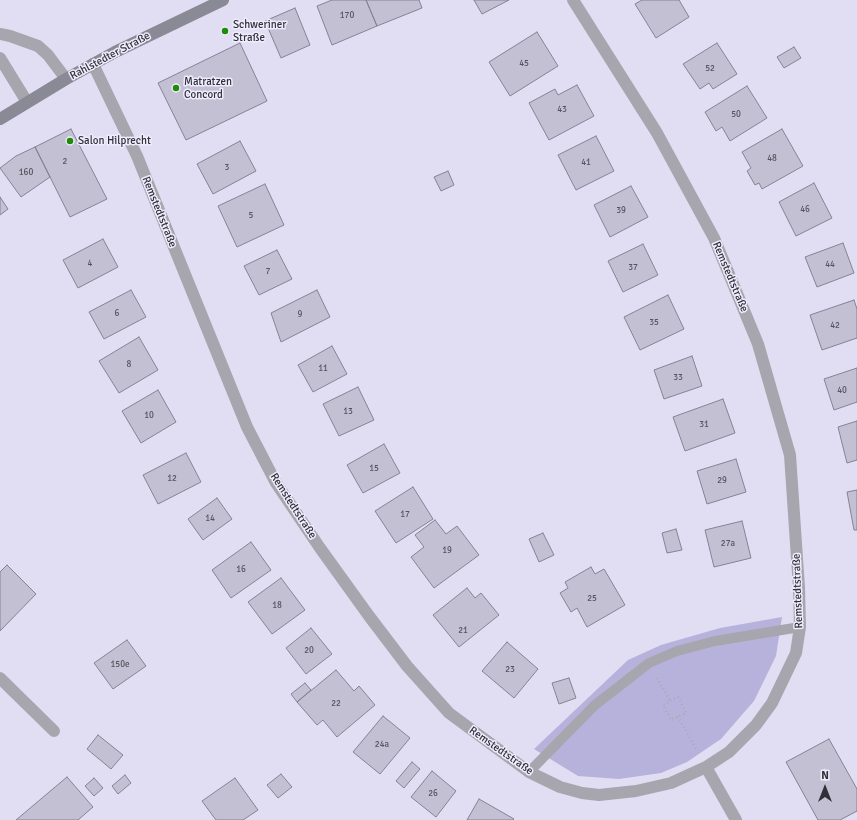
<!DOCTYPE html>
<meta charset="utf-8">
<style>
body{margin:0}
#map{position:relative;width:857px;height:820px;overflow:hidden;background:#e1def3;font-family:Signika,sans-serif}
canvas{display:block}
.north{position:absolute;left:805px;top:768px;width:40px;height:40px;-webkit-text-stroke:3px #eeecfd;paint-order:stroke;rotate:0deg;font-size:11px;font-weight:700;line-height:16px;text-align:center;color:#313038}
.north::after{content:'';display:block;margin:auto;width:14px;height:18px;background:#313038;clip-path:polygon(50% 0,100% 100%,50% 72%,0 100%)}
</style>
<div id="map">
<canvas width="857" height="820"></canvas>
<div class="north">N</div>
</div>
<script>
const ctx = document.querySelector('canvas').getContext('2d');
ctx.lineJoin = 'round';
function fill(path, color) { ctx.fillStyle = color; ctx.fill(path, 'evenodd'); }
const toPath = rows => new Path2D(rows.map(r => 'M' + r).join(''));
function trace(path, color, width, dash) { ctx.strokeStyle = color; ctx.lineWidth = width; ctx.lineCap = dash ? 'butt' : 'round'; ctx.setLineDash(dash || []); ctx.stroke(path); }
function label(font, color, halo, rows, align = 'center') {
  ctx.font = font + ' Signika,sans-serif'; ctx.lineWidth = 3; ctx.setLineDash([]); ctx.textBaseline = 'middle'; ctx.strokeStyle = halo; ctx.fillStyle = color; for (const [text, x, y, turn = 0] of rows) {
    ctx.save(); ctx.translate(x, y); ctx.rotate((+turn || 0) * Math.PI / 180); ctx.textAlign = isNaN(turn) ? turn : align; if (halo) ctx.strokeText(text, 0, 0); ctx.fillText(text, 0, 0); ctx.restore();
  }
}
fill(toPath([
 [782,617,776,656,754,701,721,739,687,762,661,773,619,779,578,776,534,749,628,660,661,645,720,628]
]), '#b7b2db');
const building = toPath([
 [332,0,366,0,377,26,332,45,317,6,332,0],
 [366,0,419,0,422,8,377,26,366,0],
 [474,0,509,0,482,14,474,0],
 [642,0,679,0,689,17,656,38,635,4,642,0],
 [295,8,310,45,281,58,265,21,295,8],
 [537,32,558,66,510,96,489,62,537,32],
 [240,43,267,101,186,140,158,83,240,43],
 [717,43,737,74,713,89,709,83,700,89,683,64,717,43],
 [794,47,801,58,784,68,777,57,794,47],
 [577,85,594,116,549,140,529,103,555,89,558,95,577,85],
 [747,86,767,118,730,141,722,127,716,131,705,112,747,86],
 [71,129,107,199,70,217,35,147,71,129],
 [782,129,803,166,762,189,759,183,755,185,747,171,751,168,742,152,782,129],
 [596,136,614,171,576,190,558,155,596,136],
 [240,141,256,171,213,194,197,164,240,141],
 [35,147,50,177,21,197,0,168,16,156,35,147],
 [448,171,454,185,441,191,434,177,448,171],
 [814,183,832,218,796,236,779,202,814,183],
 [265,184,284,225,237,247,218,206,265,184],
 [631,186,648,217,610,237,594,205,631,186],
 [0,197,8,209,0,215,0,197],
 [103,239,118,267,78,288,63,260,103,239],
 [843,243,854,273,817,287,805,257,843,243],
 [643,244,658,275,623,292,608,261,643,244],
 [277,250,292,279,259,295,244,266,277,250],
 [131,290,146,317,104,339,89,312,131,290],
 [317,290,330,317,281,342,271,313,317,290],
 [668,295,684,329,640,350,624,317,668,295],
 [854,300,857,309,857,338,822,350,810,315,854,300],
 [139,337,158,370,119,393,99,361,139,337],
 [332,346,347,374,313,392,298,365,332,346],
 [692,356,702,386,664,399,654,370,692,356],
 [857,368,857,402,834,410,824,379,857,368],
 [358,387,374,420,339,436,323,404,358,387],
 [158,390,176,422,141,443,122,411,158,390],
 [723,399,735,433,685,451,673,417,723,399],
 [857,421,857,460,847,463,838,427,857,421],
 [384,444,400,473,363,493,347,465,384,444],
 [186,453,201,482,158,504,143,475,186,453],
 [736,459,746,492,707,504,697,471,736,459],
 [413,487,433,519,396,543,375,511,413,487],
 [857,490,857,530,854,530,847,492,857,490],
 [217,498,232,519,203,540,188,519,217,498],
 [435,520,446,534,457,526,479,555,434,588,411,557,424,547,415,535,435,520],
 [742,521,751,558,714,567,705,530,742,521],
 [676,529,682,550,667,553,662,533,676,529],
 [543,533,554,555,539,562,529,539,543,533],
 [251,542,271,570,231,598,212,570,251,542],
 [7,565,36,594,0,631,0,572,7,565],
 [591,567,595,574,604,569,625,605,587,627,577,608,571,612,560,593,568,588,565,582,591,567],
 [281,578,305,610,272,634,248,602,281,578],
 [467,588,475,598,481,593,499,615,459,647,433,615,467,588],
 [311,628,332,654,306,674,286,648,311,628],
 [127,640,146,666,113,689,94,663,127,640],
 [507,642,538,669,514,698,482,671,507,642],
 [336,670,354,691,359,686,375,705,337,737,323,720,317,725,297,702,336,670],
 [569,678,576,698,559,704,552,683,569,678],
 [305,683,311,690,297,702,291,694,305,683],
 [383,716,410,738,380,774,353,752,383,716],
 [98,735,123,755,111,769,87,749,98,735],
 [829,739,857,789,857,811,840,820,818,820,786,762,829,739],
 [412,762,420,769,404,788,396,781,412,762],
 [432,771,456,791,436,817,411,797,432,771],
 [281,774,292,787,278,798,267,785,281,774],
 [125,775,131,783,118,794,112,786,125,775],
 [67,777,93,807,78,820,16,820,67,777],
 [94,778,103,788,94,796,85,786,94,778],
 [235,778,258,810,243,820,216,820,202,801,235,778],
 [479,799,514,819,513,820,467,820,479,799]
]);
fill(building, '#c3c0d4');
trace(building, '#858295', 1);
trace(toPath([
 [657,678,670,701],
 [678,697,686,713,671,720,663,705,678,697],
 [678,716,697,751]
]), '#aba8b9', 2.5, [1, 3]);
trace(toPath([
 [529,772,595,705,649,663,677,651,715,641,800,627]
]), '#a7a6ae', 10);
trace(toPath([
 [0,34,10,36,38,46,48,55,66,79],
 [0,58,27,102],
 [93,64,137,156,247,427,276,483,320,548,369,616,407,666,449,713,529,772,560,787,582,793,599,795,636,791,671,783,706,767,729,752,756,725,772,703,796,653,800,627,799,588,790,455,758,344,714,238,657,133,573,0],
 [0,678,54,731],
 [706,767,736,820]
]), '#a7a6ae', 12);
trace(toPath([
 [0,119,66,79,115,52,223,0]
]), '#8a8996', 12);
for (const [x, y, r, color] of [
 [225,31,4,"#1e8b0a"],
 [176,88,4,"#1e8b0a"],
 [70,141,4,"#1e8b0a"]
]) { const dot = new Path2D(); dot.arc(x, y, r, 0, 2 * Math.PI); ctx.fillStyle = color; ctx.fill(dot); trace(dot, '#eeecfd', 1.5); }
label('9px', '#56545f', null, [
 ["170",347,16],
 ["45",524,64],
 ["52",710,69],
 ["43",562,110],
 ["50",736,115],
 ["48",772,159],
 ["2",65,162],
 ["41",586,163],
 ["3",227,168],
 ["160",26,173],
 ["46",805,210],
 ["39",621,211],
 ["5",251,216],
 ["4",90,264],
 ["44",830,265],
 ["37",633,268],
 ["7",268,272],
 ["6",117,314],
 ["9",300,315],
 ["35",654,323],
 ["42",835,326],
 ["8",129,365],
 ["11",323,369],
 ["33",678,378],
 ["40",842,391],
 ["13",348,412],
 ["10",149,416],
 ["31",704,425],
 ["15",374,469],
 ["12",172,479],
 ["29",722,481],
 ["17",405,515],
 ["14",210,519],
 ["27a",728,544],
 ["19",447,551],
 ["16",241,570],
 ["25",592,599],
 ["18",277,606],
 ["21",463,631],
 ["20",309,651],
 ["150e",120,665],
 ["23",510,670],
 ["22",336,704],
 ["24a",382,745],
 ["26",433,794]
]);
label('11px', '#313038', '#eeecfd', [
 ["Schweriner",233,25],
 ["Straße",233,38],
 ["Matratzen",184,82],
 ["Concord",184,95],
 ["Salon Hilprecht",78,141]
], 'left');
label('11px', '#313038', '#eeecfd', [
 ["Rahlstedter Straße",110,56,-28],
 ["Remstedtstraße",159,212,68],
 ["Remstedtstraße",730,277,67],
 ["Remstedtstraße",293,506,57],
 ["Remstedtstraße",798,591,-92],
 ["Remstedtstraße",501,751,35]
]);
</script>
